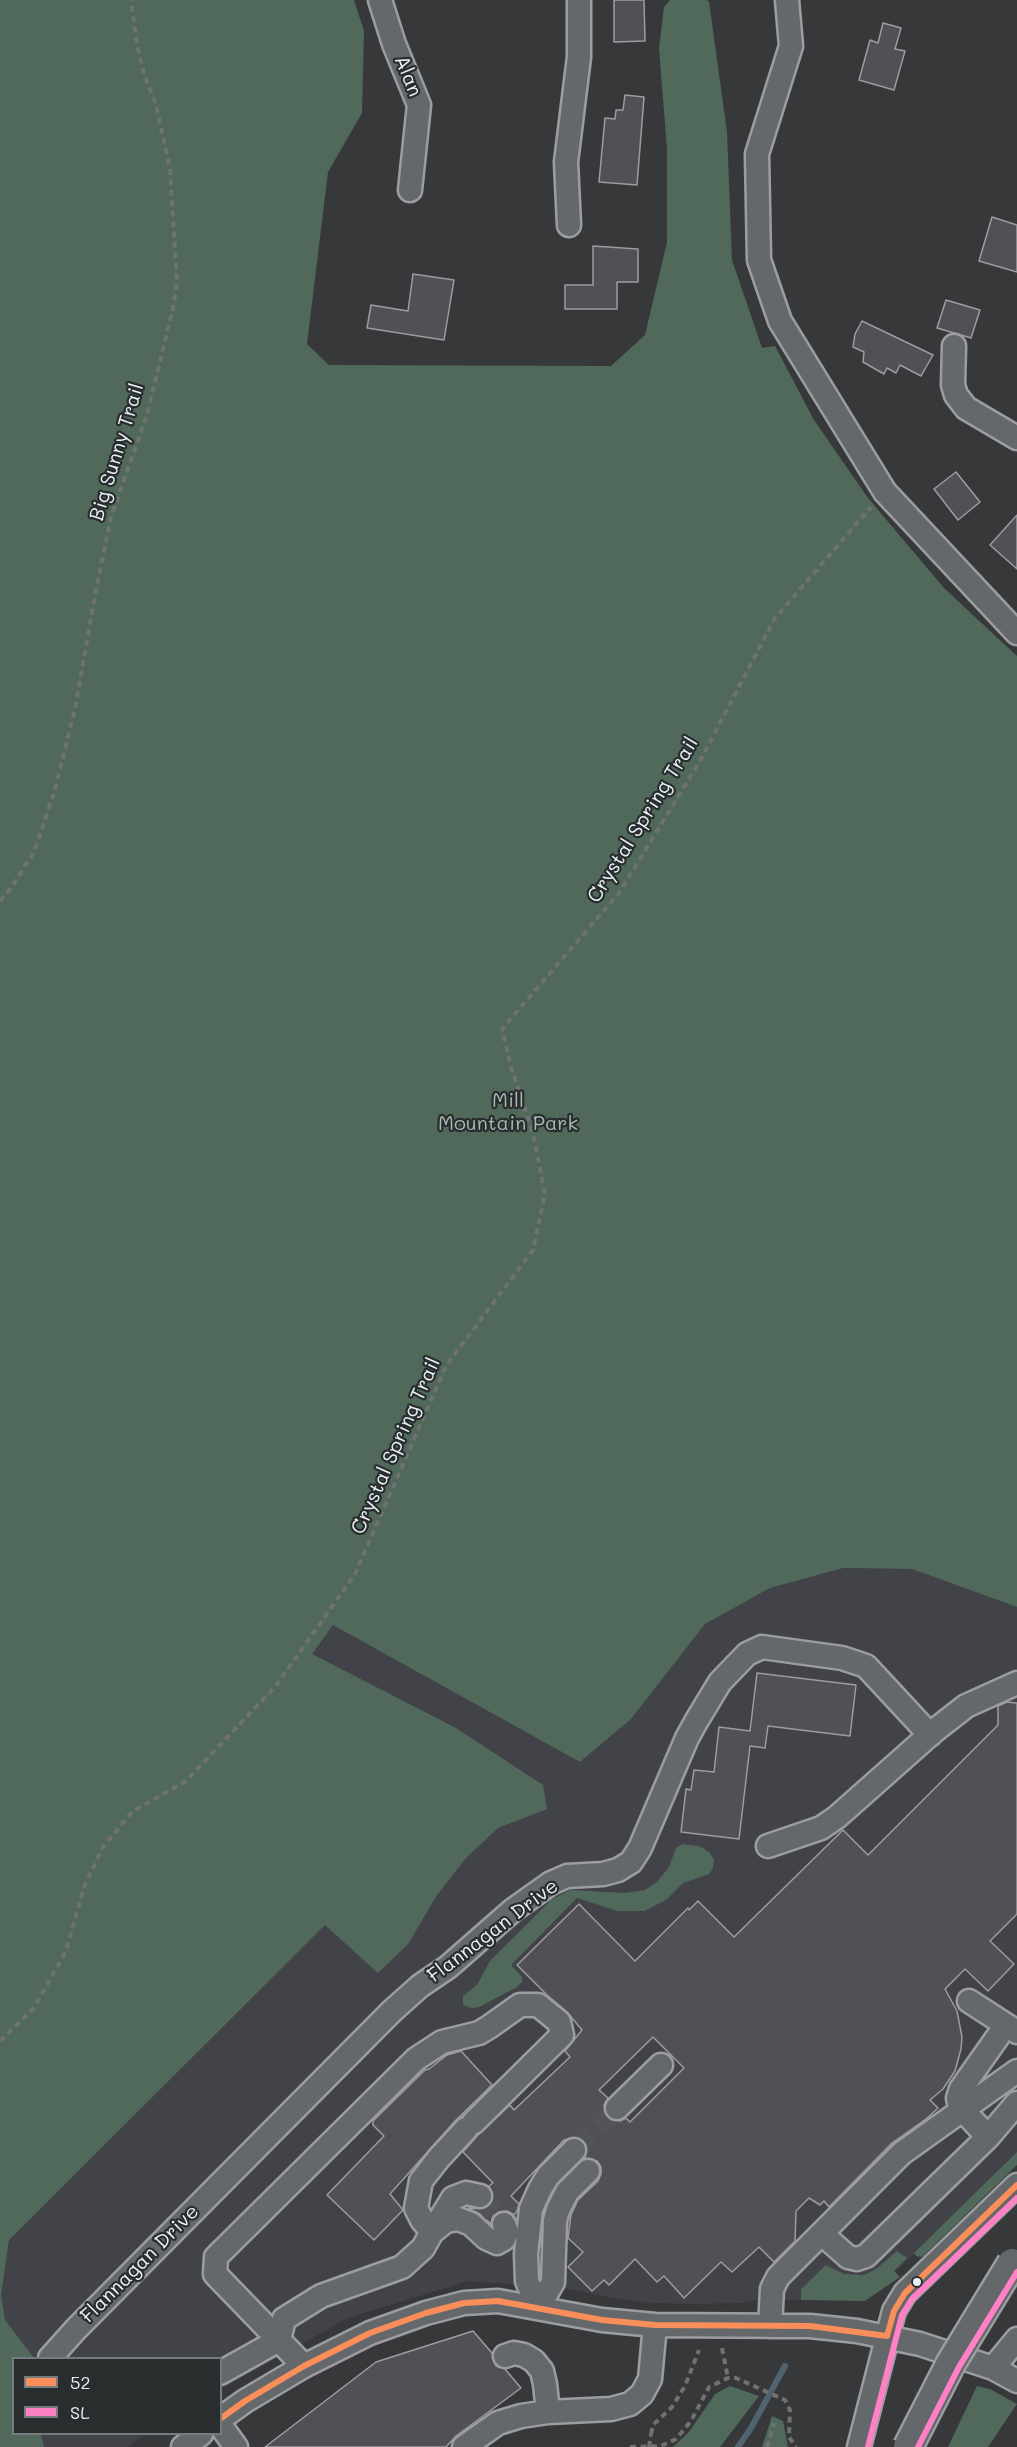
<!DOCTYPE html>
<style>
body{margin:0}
#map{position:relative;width:1017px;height:2447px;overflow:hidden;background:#37383a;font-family:Mali,sans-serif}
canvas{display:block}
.legend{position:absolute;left:12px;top:2357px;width:210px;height:78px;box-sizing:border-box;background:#2a2d2e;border:2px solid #767b7f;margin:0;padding:8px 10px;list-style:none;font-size:18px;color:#e8f1f8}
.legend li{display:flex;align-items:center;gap:12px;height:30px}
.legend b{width:30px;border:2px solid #767b7f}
</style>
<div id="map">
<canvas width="1017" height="2447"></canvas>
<ul class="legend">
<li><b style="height:8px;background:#fa8e5a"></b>52</li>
<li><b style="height:8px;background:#ff80c5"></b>SL</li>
</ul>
</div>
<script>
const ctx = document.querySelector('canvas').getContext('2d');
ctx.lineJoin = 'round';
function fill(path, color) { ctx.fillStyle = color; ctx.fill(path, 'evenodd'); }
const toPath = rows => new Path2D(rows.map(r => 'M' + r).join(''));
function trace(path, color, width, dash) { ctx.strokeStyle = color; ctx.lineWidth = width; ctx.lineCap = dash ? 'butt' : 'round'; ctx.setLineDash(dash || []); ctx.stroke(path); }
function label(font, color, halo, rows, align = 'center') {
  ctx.font = font + ' Mali,sans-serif'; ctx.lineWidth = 4.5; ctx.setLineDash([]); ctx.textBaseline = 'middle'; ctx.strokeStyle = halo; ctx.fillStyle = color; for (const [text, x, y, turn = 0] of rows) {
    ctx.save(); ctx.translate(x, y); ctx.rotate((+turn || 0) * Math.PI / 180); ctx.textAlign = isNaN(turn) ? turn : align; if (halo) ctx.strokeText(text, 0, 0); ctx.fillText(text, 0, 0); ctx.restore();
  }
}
fill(toPath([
 [843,1568,912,1569,1017,1607,1017,2158,870,2295,855,2300,755,2300,742,2303,691,2304,653,2303,620,2299,568,2289,468,2281,348,2318,221,2389,220,2358,14,2358,14,2434,145,2434,127,2447,5,2447,0,2439,0,2047,295,1676,333,1624,580,1762,631,1719,705,1624,770,1588]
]), '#424249');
fill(toPath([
 [0,0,354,0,364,31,362,113,328,172,307,344,329,365,611,366,645,335,667,242,667,149,659,49,664,7,670,0,707,0,709,2,727,132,732,260,762,348,775,346,814,420,868,498,944,588,1017,656,1017,1607,912,1569,843,1568,770,1588,705,1624,631,1719,580,1762,333,1625,312,1654,456,1728,543,1785,547,1809,498,1828,466,1858,437,1895,408,1944,378,1973,325,1925,9,2240,1,2295,5,2320,34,2358,14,2358,14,2434,41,2434,44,2447,0,2447],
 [683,1844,699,1846,709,1852,714,1859,713,1868,709,1874,683,1883,666,1900,644,1911,617,1911,577,1898,511,1965,522,1977,522,1982,517,1987,479,2007,472,2008,463,2005,463,1996,477,1985,490,1961,551,1900,570,1890,625,1893,645,1890,657,1882,669,1867,676,1848],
 [1017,2152,1017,2165,922,2257,916,2256,914,2253],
 [897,2251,907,2258,894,2271,900,2277,865,2301,801,2300,801,2289,826,2265,844,2274,864,2275,876,2269],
 [730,2386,759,2396,720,2447,673,2447,689,2432,715,2394],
 [977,2386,990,2389,1017,2404,988,2447,948,2447],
 [772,2416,783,2421,788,2447,762,2447]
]), '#51695b');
trace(toPath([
 [738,2447,751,2428,785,2366]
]), '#506371', 6);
const building = toPath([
 [614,0,644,0,645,41,614,42,614,0],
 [883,23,901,28,895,49,905,51,894,90,859,80,870,40,878,43,883,23],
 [625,95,644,97,637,185,599,182,605,118,615,119,616,110,623,110,625,95],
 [992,217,1017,225,1017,272,979,261,992,217],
 [593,246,638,249,638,282,617,282,617,309,565,309,565,285,593,285,593,246],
 [413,274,454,280,444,340,367,328,371,305,408,311,413,274],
 [946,300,980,310,971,338,937,328,946,300],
 [862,321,933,355,921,376,900,365,896,373,887,368,884,374,863,362,864,352,853,347,855,334,862,321],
 [956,472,980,502,958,520,934,489,956,472],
 [1017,515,1017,569,990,545,1017,515],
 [757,1673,856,1685,850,1736,768,1726,765,1748,750,1746,739,1839,681,1832,686,1789,691,1790,694,1770,714,1772,719,1727,750,1731,757,1673],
 [1007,1702,1017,1703,1017,1914,990,1941,1014,1964,988,1991,965,1969,945,1989,957,2011,962,2037,961,2049,955,2071,943,2089,930,2100,938,2108,926,2119,892,2143,829,2207,824,2201,820,2205,809,2198,796,2211,795,2241,774,2262,759,2247,732,2272,721,2262,684,2298,664,2276,657,2282,635,2259,609,2285,604,2280,592,2291,568,2267,583,2252,568,2238,571,2215,578,2200,598,2181,601,2174,601,2167,597,2161,585,2158,587,2146,583,2140,577,2137,564,2140,511,2196,519,2204,517,2211,514,2215,507,2211,499,2212,493,2216,491,2224,480,2214,468,2208,484,2209,490,2205,493,2198,489,2186,493,2183,463,2152,478,2135,510,2105,514,2110,570,2057,565,2051,582,2030,567,2012,547,1995,517,1965,579,1904,635,1961,688,1908,689,1910,698,1901,734,1937,843,1830,868,1855,998,1725,998,1706,1007,1702],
 [653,2037,684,2068,630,2122,626,2118,620,2121,613,2121,604,2112,604,2105,608,2098,599,2090,653,2037],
 [461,2051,492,2085,456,2120,390,2194,403,2210,374,2240,327,2195,384,2136,373,2125,373,2121,425,2070,429,2069,447,2055,461,2051],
 [473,2331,492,2353,496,2366,505,2369,521,2388,456,2436,446,2447,265,2447,376,2362,473,2331]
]);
fill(building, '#515054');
trace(building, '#9b9da0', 1.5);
trace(toPath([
 [574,2150,617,2108],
 [480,2196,504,2224]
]), '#525456', 22, [22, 11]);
const minor = toPath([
 [380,0,394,44,419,105,410,190],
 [787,0,791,46,757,154,759,260,780,321,885,492,1017,633],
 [569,225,566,162,579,57,579,0],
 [954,346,953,385,956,395,966,408,1017,438],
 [768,1846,821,1828,837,1817,934,1731,966,1706,1017,1683],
 [969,2001,1017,2032],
 [617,2108,661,2065],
 [988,2137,960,2107,958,2098,961,2089,1006,2025],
 [574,2150,548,2176,540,2189,531,2209,526,2254,527,2281,538,2308,553,2282,555,2221,558,2210,567,2192,588,2171],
 [480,2196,466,2193,453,2198,432,2232,446,2221,458,2219,471,2224,486,2238,497,2243,504,2239,507,2232,504,2224],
 [822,2234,848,2257,857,2259,866,2256,988,2137,1017,2103],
 [770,2326,772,2289,778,2277,902,2153,1017,2071],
 [279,2340,284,2319,321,2296,402,2267,423,2248,432,2232,422,2220,416,2208,421,2181,439,2158,466,2129],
 [505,2356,514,2353,524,2355,534,2361,542,2371,545,2384,548,2412],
 [50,2358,76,2329,392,2011,420,1986,448,1967,513,1910,551,1883,567,1876,603,1874,618,1870,631,1862,640,1848,687,1738,697,1720,720,1682,747,1654,762,1647,842,1658,866,1666,930,1735],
 [304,2366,215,2274,216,2257,416,2059,442,2042,479,2033,489,2027,520,2005,538,2005,559,2022,562,2035,474,2122],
 [993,2368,1017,2339],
 [220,2373,279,2340],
 [220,2419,245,2401,304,2366,370,2333,426,2313,464,2303,498,2301,602,2320,655,2325,810,2326,857,2331,920,2344,993,2368,1017,2381],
 [220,2425,236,2447],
 [183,2447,201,2434],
 [464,2447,498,2423,521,2416,548,2412,611,2409,630,2404,642,2394,650,2379,655,2325],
 [859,2447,894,2311,905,2293,1017,2185]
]);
trace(minor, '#9b9da0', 27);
trace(toPath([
 [0,901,11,888,34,852,54,793,75,709,95,595,111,517,147,415,173,308,177,282,170,169,156,105,144,74,137,45,131,0],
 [0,2041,34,2008,66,1951,84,1887,103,1847,132,1812,186,1781,275,1687,355,1574,446,1366,533,1250,545,1194,533,1133,511,1067,502,1029,619,893,700,761,775,618,871,507],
 [722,2348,728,2378],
 [651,2434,653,2425,672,2407,685,2386,699,2350],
 [630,2447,661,2446,676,2439,691,2421,709,2387,728,2378,736,2378,785,2400,790,2410,789,2437,796,2447],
 [767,2447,774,2423]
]), '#6f7172', 4, [6, 4.5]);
trace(minor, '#65686b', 22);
const majorBridge = toPath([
 [908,2447,951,2363,1012,2263]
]);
trace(majorBridge, '#9b9da0', 33, []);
trace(toPath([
 [649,2447,651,2434]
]), '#6f7172', 4, [6, 4.5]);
trace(majorBridge, '#65686b', 28);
trace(toPath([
 [220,2419,245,2401,304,2366,370,2333,426,2313,464,2303,498,2301,602,2320,655,2325,810,2326,887,2336,894,2311,905,2293,1017,2185]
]), '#fa8e5a', 6);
trace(toPath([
 [868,2447,902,2315,912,2299,1017,2198],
 [918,2447,959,2367,1017,2272]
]), '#ff80c5', 6);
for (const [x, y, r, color] of [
 [917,2282,5,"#e8f1f8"]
]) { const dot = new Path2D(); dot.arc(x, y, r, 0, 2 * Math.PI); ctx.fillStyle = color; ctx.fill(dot); trace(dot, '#2a2d2e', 2); }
label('20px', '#e8f1f8', '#2a2d2e', [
 ["Alan",408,76,68],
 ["Big Sunny Trail",117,452,-73],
 ["Crystal Spring Trail",643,820,-58],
 ["Crystal Spring Trail",396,1446,-66],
 ["Flannagan Drive",493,1931,-37],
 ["Flannagan Drive",140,2264,-45]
]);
label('20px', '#a6b7b4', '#2a2d2e', [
 ["Mill",508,1101],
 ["Mountain Park",508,1124]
]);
</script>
